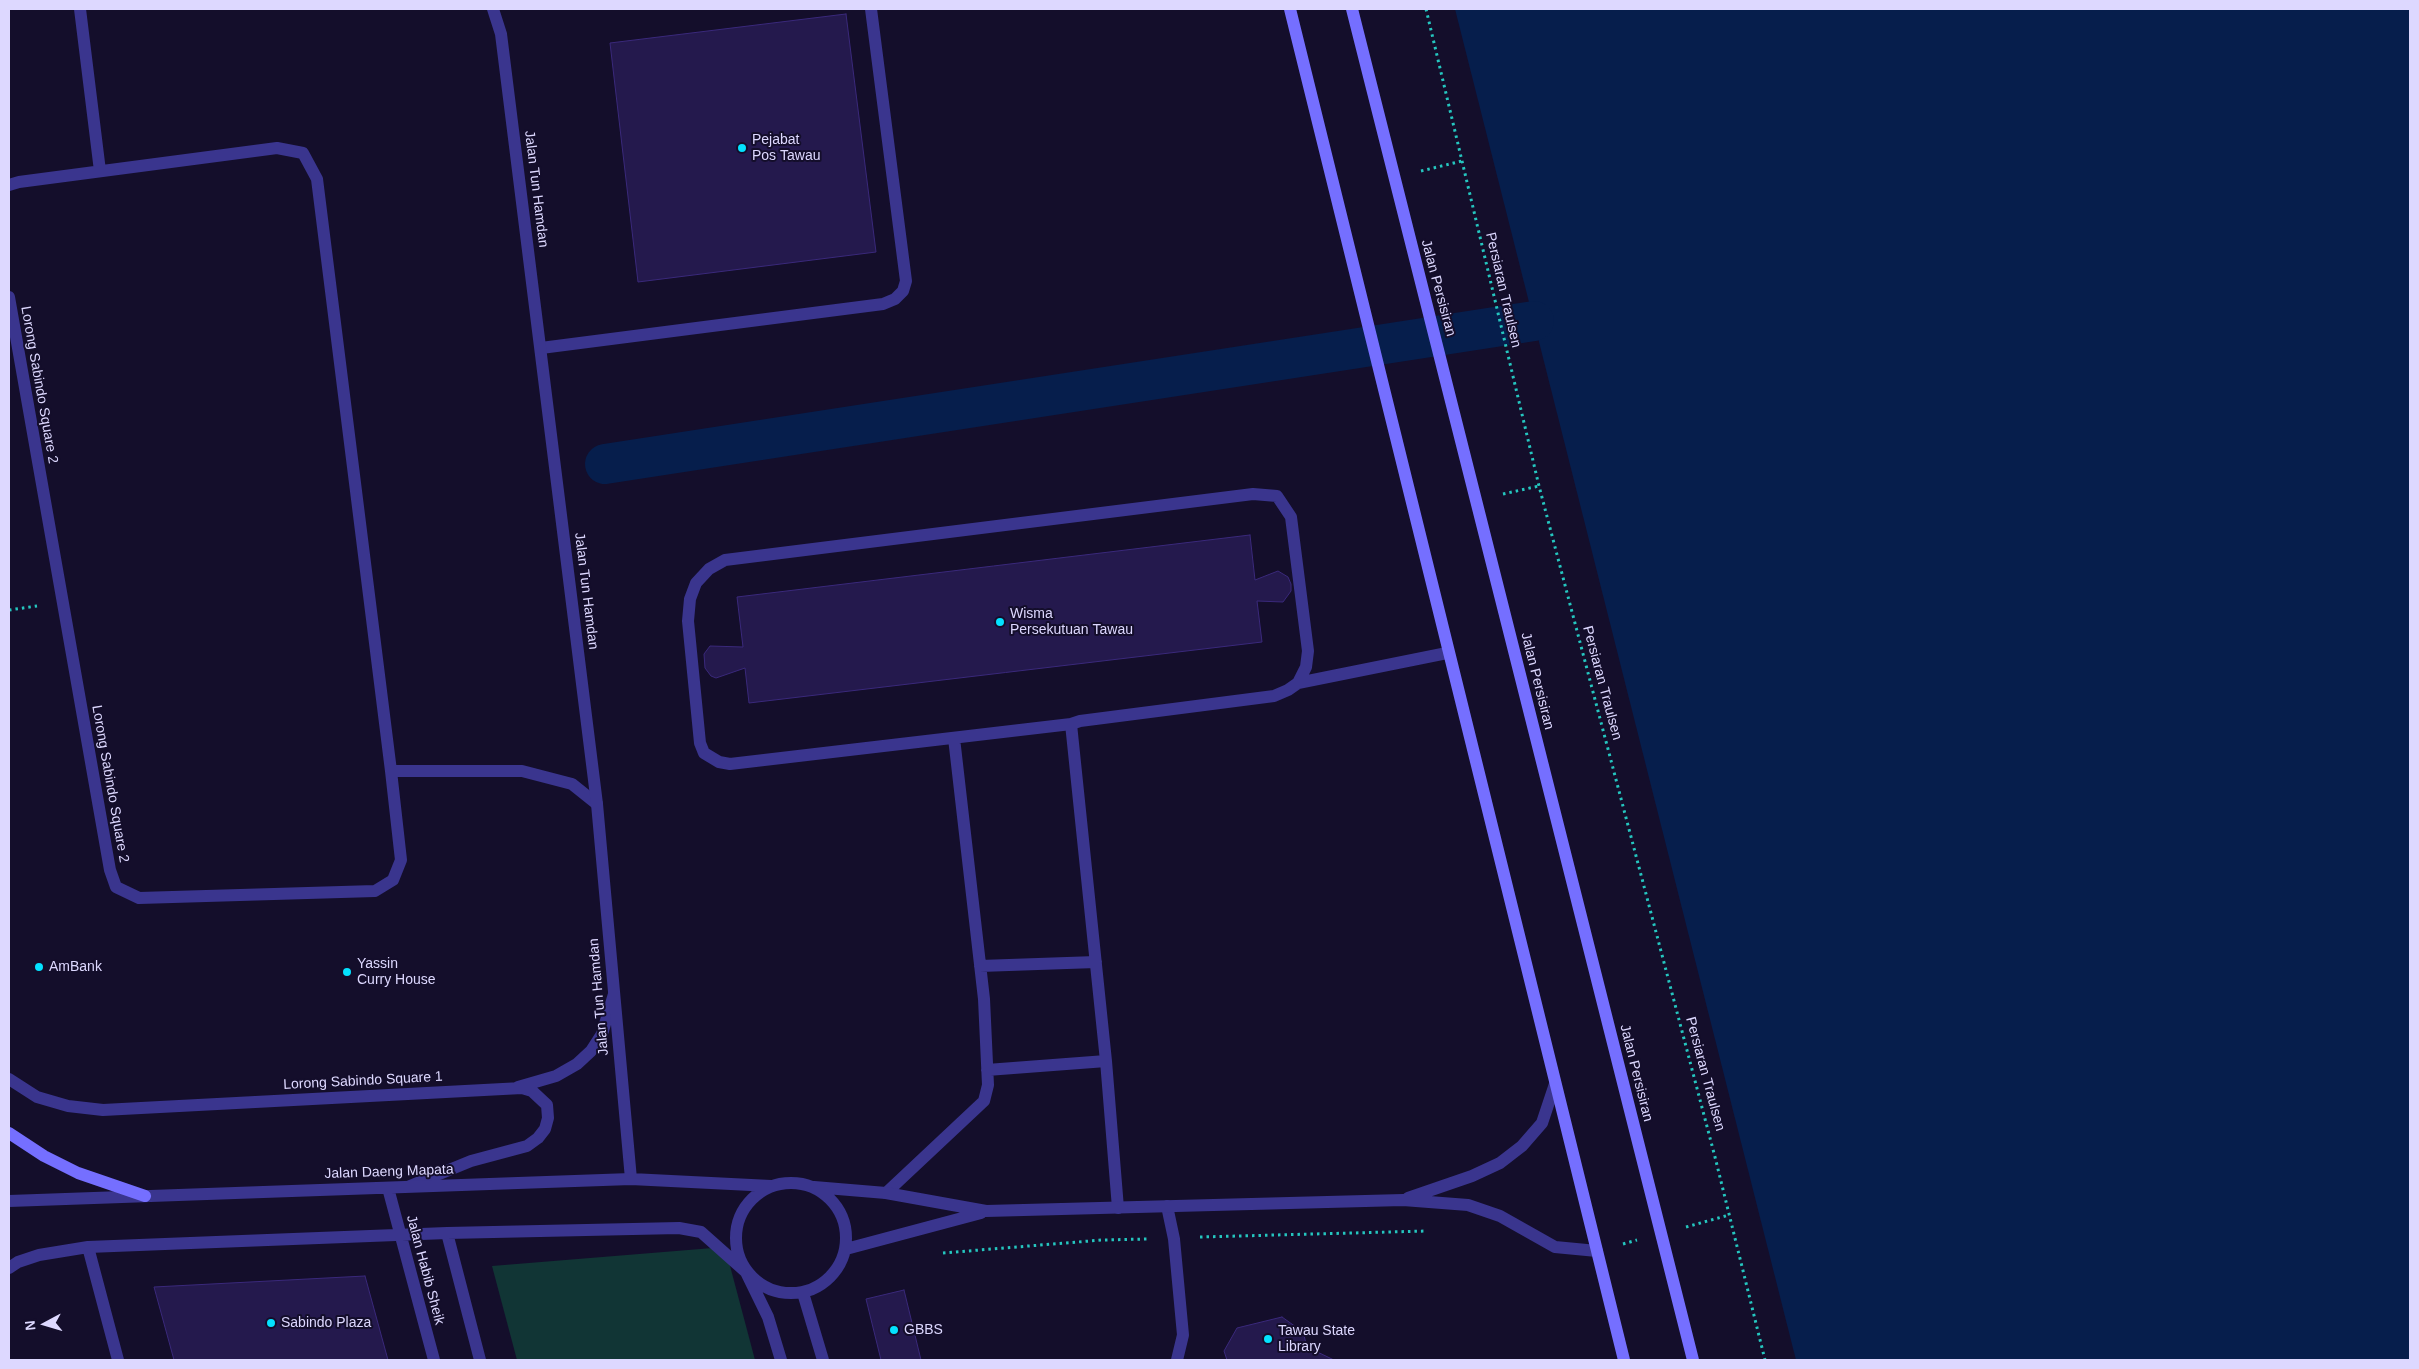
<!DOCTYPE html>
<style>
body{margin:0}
#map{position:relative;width:2419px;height:1369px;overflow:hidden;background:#140e2b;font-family:Helvetica,sans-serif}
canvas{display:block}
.frame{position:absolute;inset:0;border:10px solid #ddd8ff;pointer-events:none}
.north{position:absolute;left:20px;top:1299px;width:50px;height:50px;-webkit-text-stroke:4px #140e2b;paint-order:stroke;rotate:264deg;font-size:14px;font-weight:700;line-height:20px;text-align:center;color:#ddd8ff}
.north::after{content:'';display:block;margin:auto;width:18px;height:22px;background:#ddd8ff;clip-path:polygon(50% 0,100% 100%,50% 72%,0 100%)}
</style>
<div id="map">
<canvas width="2419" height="1369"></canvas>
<div class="frame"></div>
<div class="north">N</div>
</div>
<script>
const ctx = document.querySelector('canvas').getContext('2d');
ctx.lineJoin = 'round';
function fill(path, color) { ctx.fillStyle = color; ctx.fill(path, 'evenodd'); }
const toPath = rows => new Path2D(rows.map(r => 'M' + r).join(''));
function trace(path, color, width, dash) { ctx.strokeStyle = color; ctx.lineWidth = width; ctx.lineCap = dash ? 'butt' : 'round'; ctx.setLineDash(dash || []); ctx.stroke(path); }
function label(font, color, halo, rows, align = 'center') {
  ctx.font = font + ' Helvetica,sans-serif'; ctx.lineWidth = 4; ctx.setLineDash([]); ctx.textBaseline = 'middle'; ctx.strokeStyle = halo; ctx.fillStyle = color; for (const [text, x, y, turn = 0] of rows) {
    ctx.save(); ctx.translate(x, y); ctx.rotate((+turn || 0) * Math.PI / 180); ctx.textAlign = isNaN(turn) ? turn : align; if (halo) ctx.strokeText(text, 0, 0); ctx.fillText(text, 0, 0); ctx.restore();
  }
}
fill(toPath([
 [725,1247,755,1360,517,1360,492,1266]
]), '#113535');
fill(toPath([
 [1455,9,2410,9,2410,1360,1796,1360]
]), '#061e4c');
trace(toPath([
 [605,464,1534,321]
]), '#061e4c', 40);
const building = toPath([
 [846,14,876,252,638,282,610,43,846,14],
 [1250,535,1255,580,1278,571,1288,577,1291,584,1291,591,1283,602,1257,601,1262,642,749,703,745,668,716,678,711,676,705,668,704,654,710,646,743,647,737,597,1250,535],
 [365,1276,388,1360,174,1360,154,1287,365,1276],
 [904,1290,921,1360,881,1360,866,1299,904,1290],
 [1282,1317,1303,1332,1307,1347,1334,1360,1227,1360,1224,1351,1237,1328,1282,1317]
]);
fill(building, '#24194d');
trace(building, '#3a297b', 1);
trace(toPath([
 [1426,9,1539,486,1715,1157,1765,1360],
 [1421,171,1462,161],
 [1503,494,1539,486],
 [9,610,37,606],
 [1686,1227,1729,1215],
 [1200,1237,1427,1231],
 [1623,1244,1637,1240],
 [943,1253,1102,1240,1147,1239]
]), '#25c6bf', 3, [2.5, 4]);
trace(toPath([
 [80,9,100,171],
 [9,185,19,182,277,148,303,153,317,179,391,771,401,860,393,880,375,891,139,898,116,887,110,870,9,297],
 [541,348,883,304,895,299,903,291,906,281,871,9],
 [1253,494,1277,496,1291,517,1308,651,1306,667,1298,683,1288,690,1274,696,1080,721,1071,724,730,764,719,762,704,753,700,743,688,621,690,599,696,583,709,569,725,560,1253,494],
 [1298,683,1447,653],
 [1071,724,1106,1061,1118,1208],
 [391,771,522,771,572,784,597,804],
 [980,966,1096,962],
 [987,1070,1106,1061],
 [9,1079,37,1097,68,1106,103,1110,522,1088,532,1091,547,1105,548,1118,545,1129,538,1138,527,1146,471,1161,410,1186],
 [518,1087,556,1076,577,1064,591,1051,602,1034,614,994],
 [886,1193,984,1101,988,1085,984,999,954,738],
 [1167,1206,1174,1239,1183,1335,1177,1360]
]), '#3a358e', 12);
trace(toPath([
 [493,9,501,34,597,804,631,1179],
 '736 1238a55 55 0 1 1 110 0a55 55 0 1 1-110 0Z',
 [814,1187,886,1193,986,1211,1403,1200,1468,1205,1500,1216,1555,1247,1597,1251],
 [388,1188,434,1360],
 [1408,1198,1472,1176,1500,1163,1522,1146,1542,1123,1555,1084],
 [9,1201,631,1179,771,1186],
 [447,1233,480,1360],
 [88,1247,118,1360],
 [846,1249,981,1213],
 [9,1268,18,1262,39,1255,88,1247,447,1233,679,1228,701,1232,746,1272,768,1317,781,1360],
 [803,1293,823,1360]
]), '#3a358e', 12);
trace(toPath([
 [1290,9,1624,1360],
 [1352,9,1693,1360],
 [9,1133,44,1156,78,1173,145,1196]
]), '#756fff', 12);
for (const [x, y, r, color] of [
 [742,148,5,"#04e2ff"],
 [1000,622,5,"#04e2ff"],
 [39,967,5,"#04e2ff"],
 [347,972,5,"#04e2ff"],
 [271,1323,5,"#04e2ff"],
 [894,1330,5,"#04e2ff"],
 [1268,1339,5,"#04e2ff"]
]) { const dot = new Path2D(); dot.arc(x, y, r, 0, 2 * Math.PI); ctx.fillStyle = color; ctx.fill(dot); trace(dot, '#140e2b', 2); }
label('14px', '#ddd8ff', '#140e2b', [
 ["Pejabat",752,140],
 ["Pos Tawau",752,156],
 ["Wisma",1010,614],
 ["Persekutuan Tawau",1010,630],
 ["Yassin",357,964],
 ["Curry House",357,980],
 ["AmBank",49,967],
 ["Sabindo Plaza",281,1323],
 ["GBBS",904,1330],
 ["Tawau State",1278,1331],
 ["Library",1278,1347]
], 'left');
label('14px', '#ddd8ff', '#140e2b', [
 ["Jalan Tun Hamdan",536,189,83],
 ["Jalan Persisiran",1438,288,75],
 ["Persiaran Traulsen",1503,290,77],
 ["Lorong Sabindo Square 2",39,385,80],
 ["Jalan Tun Hamdan",586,591,83],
 ["Jalan Persisiran",1537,681,76],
 ["Persiaran Traulsen",1602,683,75],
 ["Lorong Sabindo Square 2",110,784,80],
 ["Jalan Tun Hamdan",599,997,-95],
 ["Jalan Persisiran",1636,1073,76],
 ["Persiaran Traulsen",1705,1074,75],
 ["Lorong Sabindo Square 1",363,1081,-3],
 ["Jalan Daeng Mapata",389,1172,-2],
 ["Jalan Habib Sheik",425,1270,75]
]);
</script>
